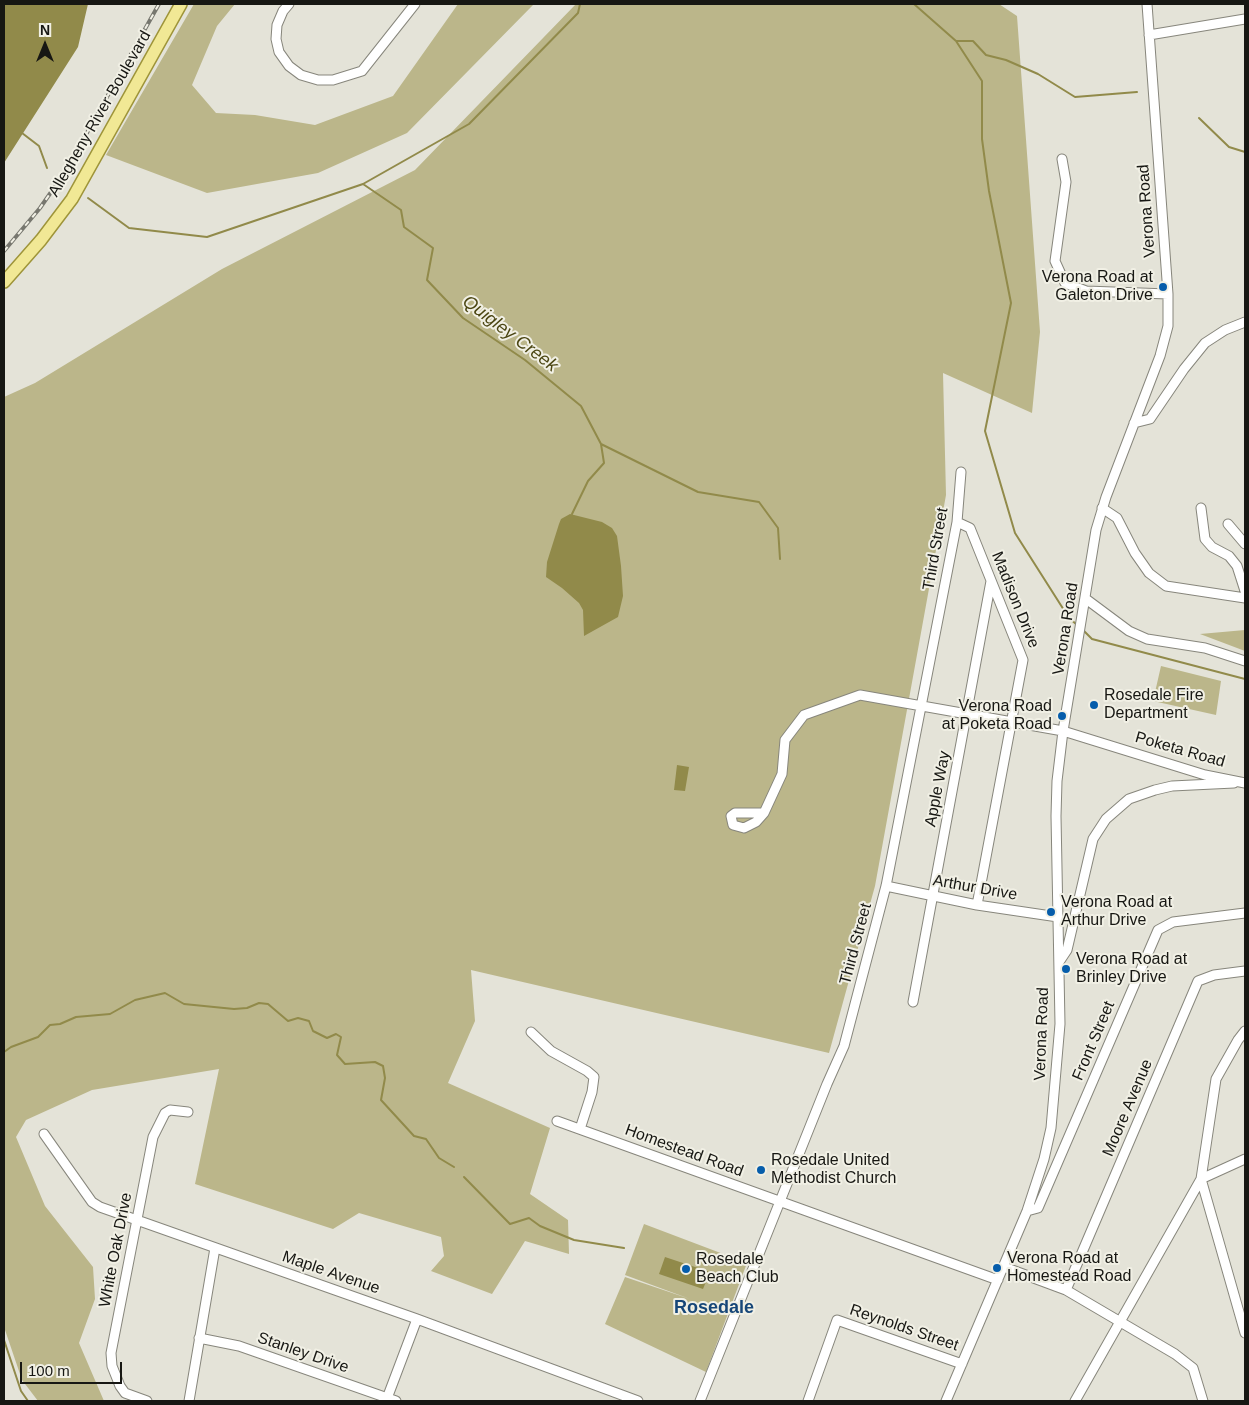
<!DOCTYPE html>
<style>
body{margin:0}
#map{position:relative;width:1249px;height:1405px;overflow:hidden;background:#e4e3d8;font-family:Arial,sans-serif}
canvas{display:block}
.frame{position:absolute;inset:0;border:5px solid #171713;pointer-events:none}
.north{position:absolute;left:20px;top:20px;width:50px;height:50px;-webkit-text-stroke:4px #f1f0e5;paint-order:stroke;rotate:0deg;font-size:14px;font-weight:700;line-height:20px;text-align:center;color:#171713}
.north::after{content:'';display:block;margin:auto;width:18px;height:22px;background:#171713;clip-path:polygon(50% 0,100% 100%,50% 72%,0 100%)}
.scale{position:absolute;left:20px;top:1362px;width:102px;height:22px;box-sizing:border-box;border:2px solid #171713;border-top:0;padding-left:6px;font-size:15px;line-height:18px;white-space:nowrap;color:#171713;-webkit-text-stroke:4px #f1f0e5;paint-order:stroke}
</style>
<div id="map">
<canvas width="1249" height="1405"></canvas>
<div class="frame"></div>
<div class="north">N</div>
<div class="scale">100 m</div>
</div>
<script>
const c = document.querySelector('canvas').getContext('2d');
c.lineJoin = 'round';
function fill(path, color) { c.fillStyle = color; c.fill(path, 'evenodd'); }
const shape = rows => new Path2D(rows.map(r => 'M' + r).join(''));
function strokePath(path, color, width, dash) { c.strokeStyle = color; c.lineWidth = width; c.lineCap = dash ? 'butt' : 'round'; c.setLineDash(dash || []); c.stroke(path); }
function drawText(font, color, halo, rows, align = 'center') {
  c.font = font + ' Arial,sans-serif'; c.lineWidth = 4; c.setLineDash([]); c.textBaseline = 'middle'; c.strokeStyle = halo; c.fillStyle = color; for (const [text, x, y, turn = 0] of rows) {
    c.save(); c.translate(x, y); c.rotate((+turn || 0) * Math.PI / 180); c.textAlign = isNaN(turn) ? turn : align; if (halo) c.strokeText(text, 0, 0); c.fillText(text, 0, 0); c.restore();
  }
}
fill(shape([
 [194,4,235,4,217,26,192,85,216,113,255,115,315,125,393,96,458,4,534,4,407,133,318,173,207,193,106,155],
 [576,4,999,4,1017,16,1040,332,1032,413,943,373,946,495,875,886,829,1053,471,970,475,1021,448,1083,550,1128,530,1194,568,1220,569,1254,525,1241,492,1294,431,1271,444,1256,441,1237,359,1213,333,1229,195,1184,219,1069,92,1090,26,1120,16,1137,45,1206,93,1267,95,1299,79,1343,104,1401,38,1401,22,1380,4,1327,4,397,35,383,222,269,415,170],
 [1245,630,1245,651,1200,634],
 [1161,666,1221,681,1216,715,1153,701],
 [644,1224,747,1263,706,1372,605,1324,625,1277,690,1299,625,1275]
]), '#bbb68a');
fill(shape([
 [4,4,88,4,78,47,4,163],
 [570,514,602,522,612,528,617,536,621,566,623,596,618,617,584,636,583,610,579,603,562,588,546,577,547,562,559,524,561,519],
 [677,765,689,767,685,791,674,790],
 [665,1257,710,1272,703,1289,659,1274]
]), '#918a4a');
strokePath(shape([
 [914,4,956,41,982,81,982,139,989,191,1011,303,985,431,1015,533,1069,618,1076,624],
 [956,41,973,41,986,55,1006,60,1038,74,1075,97,1137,92],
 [1199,118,1229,147,1245,152],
 [22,133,39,146,47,168],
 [363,184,469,124,578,13,580,4],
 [88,198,129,228,207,237,363,184,401,210,404,227,433,248,427,280,463,318,525,360,581,406,601,444,698,492,759,502,778,528,780,559],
 [572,514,588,481,604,463,601,444],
 [1084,631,1092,639,1245,679],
 [4,1052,11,1047,38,1037,50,1025,60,1024,76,1017,110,1014,135,1000,165,993,184,1004,234,1009,247,1008,259,1003,268,1004,288,1021,298,1018,309,1021,313,1031,327,1038,336,1034,341,1037,337,1055,345,1064,375,1062,383,1066,385,1078,381,1100,414,1136,426,1139,439,1158,454,1167],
 [464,1177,510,1224,529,1218,540,1226,574,1240,624,1248],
 [4,1340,21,1391,28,1401]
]), '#918a4a', 2);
const minor = shape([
 [289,4,283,11,277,25,276,39,279,52,289,66,301,75,318,80,333,80,362,71,415,4],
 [1149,35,1245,19],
 [1062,159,1066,182,1055,261,1065,283,1086,291,1168,294],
 [1134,423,1150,419,1184,369,1205,343,1225,330,1245,322],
 [1102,508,1117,518,1135,553,1149,573,1166,586,1245,598],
 [1201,508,1205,539,1212,547,1229,556,1237,566,1245,591],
 [957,522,970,528,1023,660,977,905],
 [1228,524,1245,544],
 [1086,599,1129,631,1147,639,1205,648,1245,661],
 [764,813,735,813,731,816,733,825,744,828,756,822,764,813,782,774,785,740,804,715,860,695,1063,731,1205,775,1245,783],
 [886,886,977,905,1058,917],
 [1059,962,1067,950,1093,839,1106,819,1129,799,1155,790,1172,786,1234,783],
 [913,1002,991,581],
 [1245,1031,1238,1040,1216,1079,1201,1179,1245,1333],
 [531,1032,551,1051,587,1071,594,1077,592,1092,580,1129],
 [557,1121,998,1280],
 [44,1134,92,1202,100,1207,417,1319,638,1401],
 [1027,1211,1038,1208,1158,930,1173,922,1245,913],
 [1004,1267,1066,1290,1175,1354,1193,1368,1203,1401],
 [1066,1290,1198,981,1214,975,1245,971],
 [199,1338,239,1346,396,1401],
 [147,1401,125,1393,120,1386,112,1366,111,1353,153,1137,165,1113,170,1110,188,1112],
 [189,1401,215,1248],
 [386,1401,417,1319],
 [700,1401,827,1084,844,1046,886,886,957,522,961,472],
 [808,1401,837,1320,962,1364],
 [946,1401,1027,1211,1044,1159,1051,1128,1060,1024,1056,816,1057,781,1063,731,1096,530,1106,497,1160,356,1168,326,1168,294,1147,4],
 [1075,1401,1201,1179,1245,1159]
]);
const major = shape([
 [4,282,41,240,72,199,181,4]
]);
strokePath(minor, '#87867c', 11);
strokePath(major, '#9e9439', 14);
strokePath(minor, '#fff', 9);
strokePath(major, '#f1e895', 11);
const rail = shape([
 [4,251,40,208,65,172,159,4]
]);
strokePath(rail, '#77776f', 4);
strokePath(rail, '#f1f0e5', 2, [5.5]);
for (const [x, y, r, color] of [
 [1163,287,5,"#065dab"],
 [1094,705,5,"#065dab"],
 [1062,716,5,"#065dab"],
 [1051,912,5,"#065dab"],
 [1066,969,5,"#065dab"],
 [761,1170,5,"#065dab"],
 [997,1268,5,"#065dab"],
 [686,1269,5,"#065dab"]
]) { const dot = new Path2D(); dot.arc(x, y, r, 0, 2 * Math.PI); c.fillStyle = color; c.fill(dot); strokePath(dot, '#f1f0e5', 2); }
drawText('16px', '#171713', '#f1f0e5', [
 ["Allegheny River Boulevard",100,114,-60],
 ["Verona Road",1147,211,-94],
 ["Third Street",936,549,-80],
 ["Madison Drive",1015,600,68],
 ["Verona Road",1066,629,-81],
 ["Poketa Road",1180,750,16],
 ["Apple Way",938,789,-79],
 ["Arthur Drive",975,888,10],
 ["Third Street",856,944,-75],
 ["Verona Road",1042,1034,-88],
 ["Front Street",1094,1041,-67],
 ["Moore Avenue",1128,1108,-67],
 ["Homestead Road",684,1151,20],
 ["White Oak Drive",116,1250,-79],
 ["Maple Avenue",331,1273,19],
 ["Reynolds Street",904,1328,19],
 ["Stanley Drive",303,1353,19]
]);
drawText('16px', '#171713', '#f1f0e5', [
 ["Verona Road at",1153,278,"right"],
 ["Galeton Drive",1153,296,"right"],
 ["Rosedale Fire",1104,696],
 ["Department",1104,714],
 ["Verona Road",1052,707,"right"],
 ["at Poketa Road",1052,725,"right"],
 ["Verona Road at",1061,903],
 ["Arthur Drive",1061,921],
 ["Verona Road at",1076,960],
 ["Brinley Drive",1076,978],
 ["Rosedale United",771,1161],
 ["Methodist Church",771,1179],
 ["Verona Road at",1007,1259],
 ["Homestead Road",1007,1277],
 ["Rosedale",696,1260],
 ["Beach Club",696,1278]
], 'left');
drawText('italic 18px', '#4c4714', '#f1f0e5', [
 ["Quigley Creek",510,334,37]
]);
drawText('bold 18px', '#164678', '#f1f0e5', [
 ["Rosedale",714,1308]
]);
</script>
